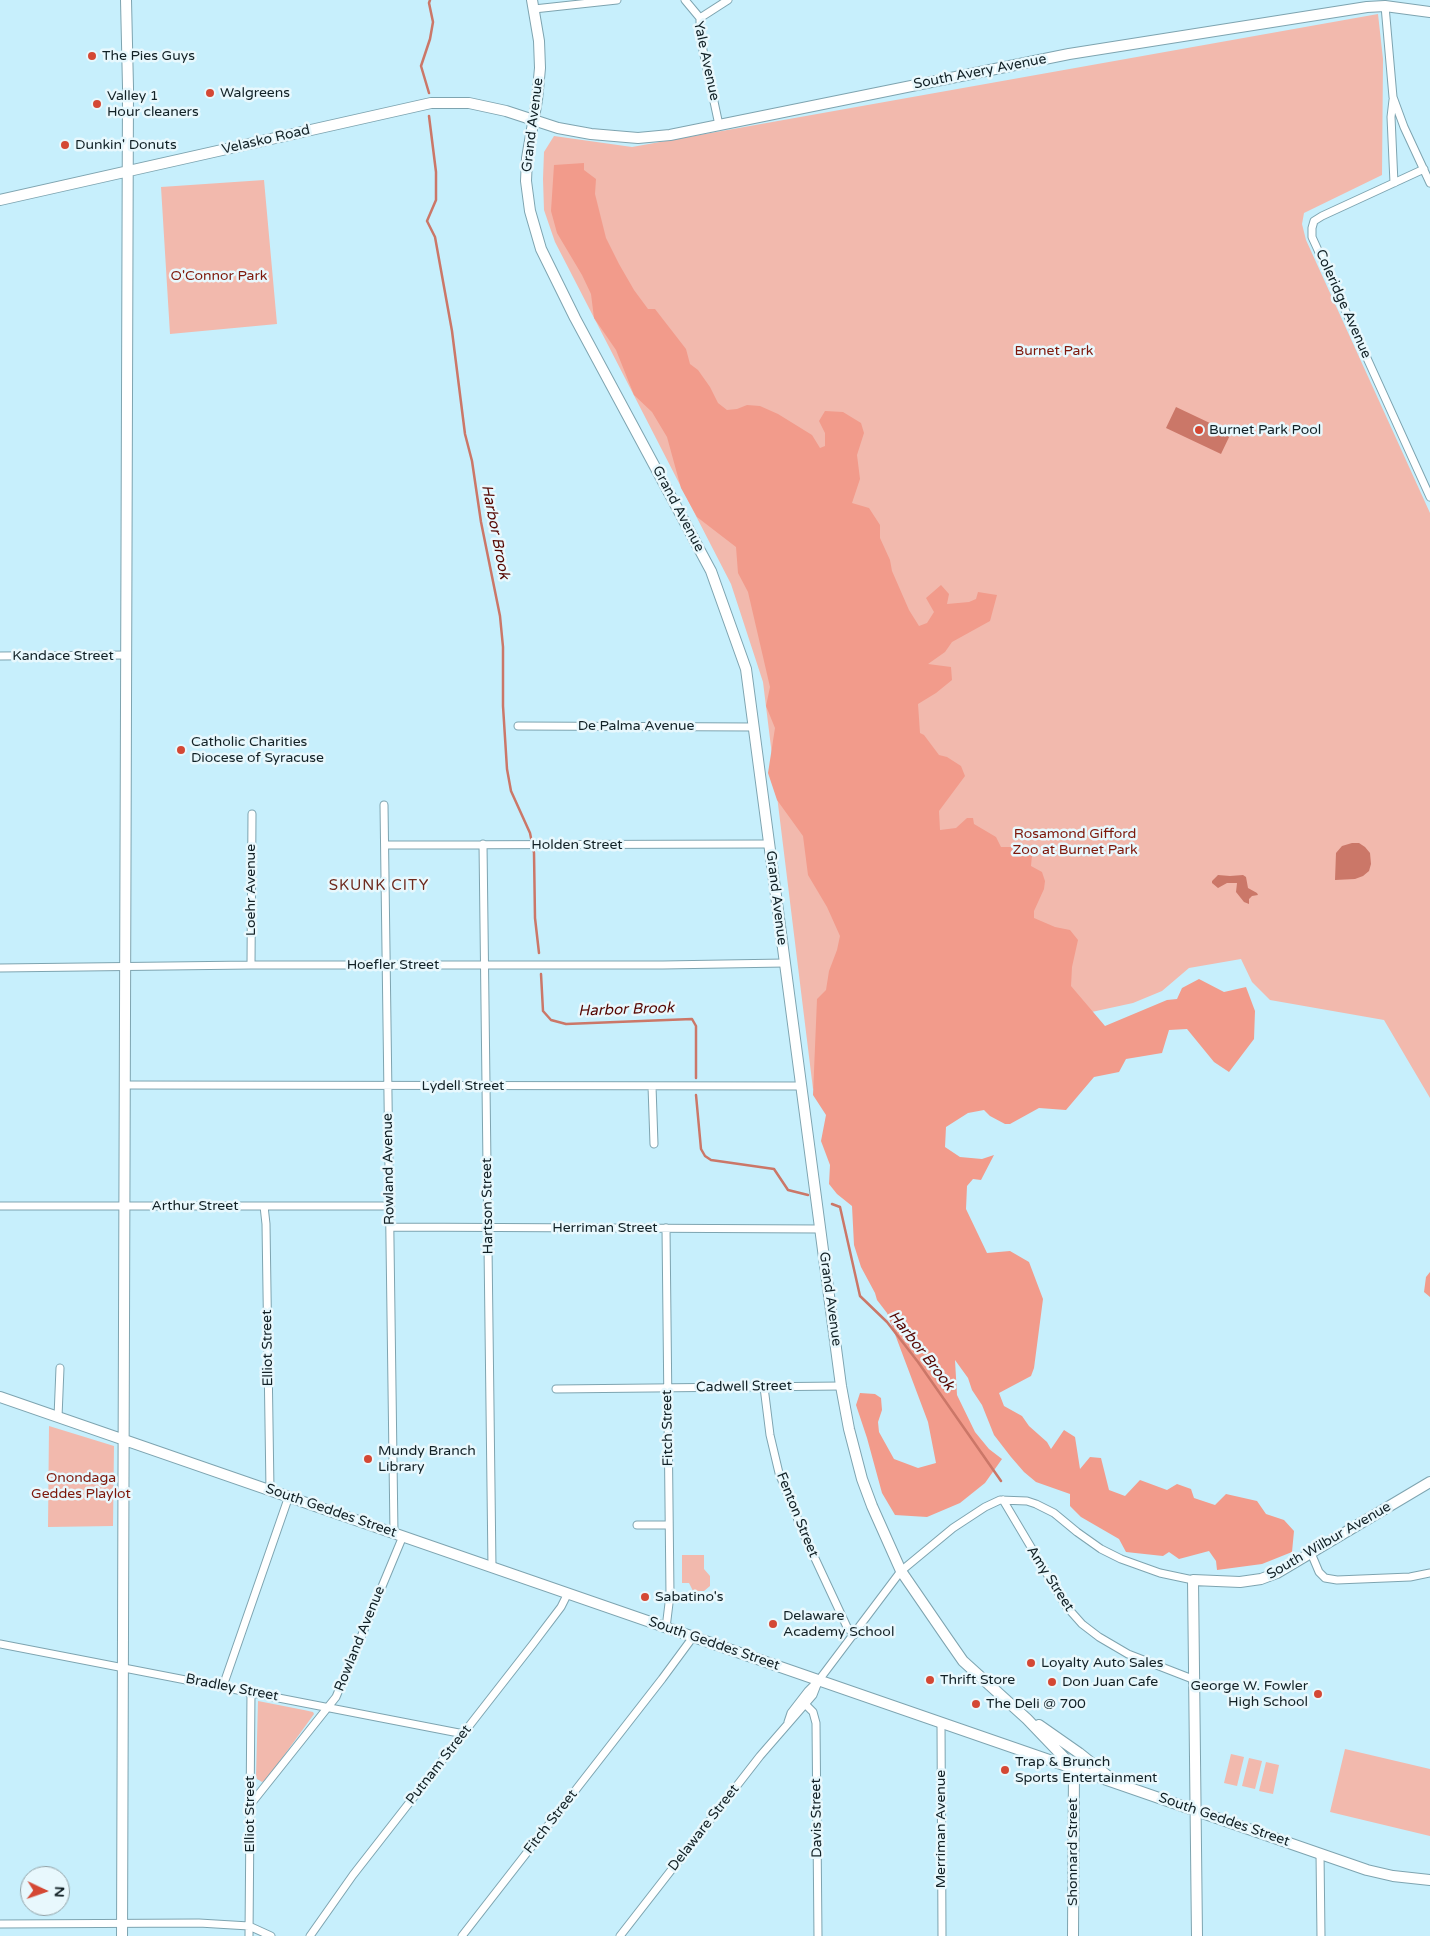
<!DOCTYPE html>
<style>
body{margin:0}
#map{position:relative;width:1430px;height:1936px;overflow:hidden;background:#c7effc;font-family:"Varela Round",sans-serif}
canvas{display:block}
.north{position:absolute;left:20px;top:1866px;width:50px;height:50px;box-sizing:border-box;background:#e8f8fd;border:1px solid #92a2a7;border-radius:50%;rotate:93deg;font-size:14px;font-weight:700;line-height:20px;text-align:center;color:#122126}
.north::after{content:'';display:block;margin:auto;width:18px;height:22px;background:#d44834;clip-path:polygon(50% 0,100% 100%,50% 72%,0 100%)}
</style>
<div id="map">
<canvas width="1430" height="1936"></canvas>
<div class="north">N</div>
</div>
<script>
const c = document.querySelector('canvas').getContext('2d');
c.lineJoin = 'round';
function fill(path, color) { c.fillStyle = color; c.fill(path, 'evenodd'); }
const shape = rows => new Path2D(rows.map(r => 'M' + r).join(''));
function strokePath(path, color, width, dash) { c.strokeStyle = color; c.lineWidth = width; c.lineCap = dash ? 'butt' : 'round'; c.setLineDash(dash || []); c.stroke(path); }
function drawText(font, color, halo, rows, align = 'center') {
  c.font = font + ' "Varela Round",sans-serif'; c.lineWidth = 5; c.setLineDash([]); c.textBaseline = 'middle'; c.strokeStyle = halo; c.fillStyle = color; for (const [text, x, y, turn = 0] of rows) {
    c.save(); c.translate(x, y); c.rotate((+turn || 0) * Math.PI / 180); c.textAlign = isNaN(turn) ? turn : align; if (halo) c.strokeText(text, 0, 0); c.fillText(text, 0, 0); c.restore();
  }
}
fill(shape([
 [1378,14,1383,59,1382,175,1304,213,1302,224,1306,240,1430,513,1430,1098,1384,1020,1270,1000,1252,982,1241,959,1189,968,1162,991,1133,1003,1087,1013,927,998,813,1089,763,682,731,584,555,242,544,210,543,179,544,152,554,136,632,147],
 [264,180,277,324,170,334,161,187],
 [49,1426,114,1446,113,1526,48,1527],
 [682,1555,704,1555,704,1569,710,1576,710,1586,704,1591,693,1591,689,1583,682,1583],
 [258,1701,304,1710,313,1712,314,1714,267,1779,262,1782,257,1779,256,1777],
 [1345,1749,1430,1769,1430,1836,1330,1812],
 [1231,1754,1244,1757,1237,1786,1224,1783],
 [1249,1758,1262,1761,1255,1789,1242,1786],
 [1266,1762,1279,1765,1273,1794,1259,1791]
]), '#f2b9ad');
fill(shape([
 [584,163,584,170,596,179,595,194,606,238,619,264,634,290,648,309,655,309,686,349,690,364,698,370,710,387,718,403,727,410,737,409,747,405,760,406,778,414,812,435,820,448,825,446,825,433,819,421,825,411,843,412,861,423,864,433,857,455,860,479,852,503,869,508,880,525,880,538,890,560,892,571,909,610,919,626,927,623,934,612,926,598,941,585,949,594,947,604,969,602,976,599,978,592,997,595,990,621,952,642,945,652,928,664,951,667,952,680,936,693,918,704,920,733,924,735,939,755,947,757,961,766,965,776,939,811,940,830,956,828,967,818,973,818,974,824,996,837,1001,847,1025,847,1032,855,1031,866,1042,872,1045,881,1044,889,1034,911,1034,918,1055,927,1070,930,1078,940,1072,967,1071,986,1105,1026,1167,1000,1177,999,1182,988,1199,979,1224,992,1246,987,1255,1011,1254,1039,1229,1072,1214,1062,1187,1029,1169,1030,1162,1053,1126,1059,1119,1072,1094,1077,1066,1110,1039,1108,1010,1124,1005,1124,990,1116,984,1110,968,1113,946,1127,945,1147,960,1157,982,1159,994,1155,981,1180,973,1179,967,1186,966,1209,987,1253,1010,1251,1029,1262,1043,1299,1034,1368,1031,1376,999,1393,1004,1406,1022,1416,1029,1426,1047,1442,1051,1449,1064,1430,1075,1437,1080,1469,1090,1457,1101,1458,1109,1490,1125,1496,1140,1480,1167,1490,1177,1484,1191,1489,1194,1498,1215,1505,1226,1494,1257,1501,1266,1514,1284,1520,1294,1531,1292,1552,1262,1564,1217,1570,1216,1561,1209,1551,1179,1559,1169,1552,1163,1556,1126,1552,1119,1539,1081,1517,1070,1506,1070,1494,1036,1482,1024,1472,1011,1457,994,1435,982,1405,972,1390,968,1378,955,1360,957,1395,975,1432,989,1449,1002,1459,985,1483,960,1503,927,1517,895,1515,882,1493,867,1438,856,1405,860,1393,875,1394,881,1398,882,1410,878,1422,879,1432,894,1459,918,1468,936,1463,928,1422,887,1313,877,1300,875,1293,861,1267,854,1245,852,1206,837,1194,829,1184,830,1165,821,1141,826,1115,813,1095,817,999,826,990,829,971,837,950,840,936,827,907,808,875,803,836,777,800,768,773,775,728,766,706,770,687,748,592,738,573,736,547,697,517,681,488,667,437,652,412,634,395,616,350,594,318,591,294,582,275,557,233,551,211,554,165],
 [1430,1272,1430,1297,1424,1292,1426,1277]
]), '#f29b8b');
fill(shape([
 [1176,407,1231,433,1221,454,1166,428],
 [1352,843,1359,843,1365,847,1370,853,1371,864,1369,871,1363,876,1355,879,1335,880,1336,853,1342,846],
 [1218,875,1230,876,1243,875,1246,877,1248,888,1257,893,1258,895,1252,896,1249,899,1249,904,1244,902,1236,892,1237,883,1227,883,1218,888,1212,883,1212,881]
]), '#cb7768');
strokePath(shape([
 [429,93,421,66,430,39,433,22,429,3,430,0],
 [429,116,436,172,436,200,427,221,435,237,452,331,465,434,472,461,481,522,500,616,503,647,503,706,507,769,511,791,530,833,534,853,535,918,539,953],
 [541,974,543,1011,551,1020,566,1024,692,1019,696,1026,696,1078],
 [696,1095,701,1149,705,1156,711,1160,774,1169,788,1190,808,1195],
 [832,1204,840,1207,860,1296,887,1322,918,1362,1001,1481]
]), '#cb7768', 2.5);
const street = shape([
 [685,0,700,18,700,36,719,125],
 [1385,6,1393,97,1404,127,1430,183],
 [534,9,617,0],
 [700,18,728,0],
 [1393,100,1391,117,1394,183],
 [1424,169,1322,216,1314,221,1312,228,1312,237,1430,497],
 [0,656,127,655],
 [518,726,754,727],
 [384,805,394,1533],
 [483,844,492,1567],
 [385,845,769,844],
 [251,965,252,814],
 [0,968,251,965,663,965,785,963],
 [125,1085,801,1086],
 [652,1086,654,1144],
 [0,1206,390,1206],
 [264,1206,266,1224,270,1490],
 [390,1227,820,1229],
 [666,1228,670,1595,666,1628],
 [764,1387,770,1435,779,1473,805,1537,847,1627,854,1635],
 [556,1389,841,1386],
 [58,1417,60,1368],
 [1003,1500,1066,1606,1082,1624,1099,1637,1128,1654,1195,1680],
 [637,1525,669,1525],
 [1311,1553,1319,1572,1325,1578,1337,1580,1410,1577,1430,1573],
 [0,1644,464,1734],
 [223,1686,289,1496],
 [805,1704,813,1712,816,1723,818,1936],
 [788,1722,791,1713,808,1691,819,1680,901,1571,953,1528,985,1507,1000,1500,1027,1501,1036,1504,1054,1513,1077,1532,1101,1549,1121,1559,1160,1573,1193,1580],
 [941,1722,942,1936],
 [250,1805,336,1697,403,1536],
 [1320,1853,1321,1936],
 [0,1924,199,1923,249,1926,271,1936],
 [249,1936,251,1692],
 [310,1936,353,1875,533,1644,561,1607,568,1593],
 [462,1936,662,1679,693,1637],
 [620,1936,760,1756,813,1695,818,1682]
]);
const secondary = shape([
 [532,0,539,41,540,68,537,100,527,158,526,181,530,211,541,249,575,318,711,571,746,669,841,1386,849,1429,862,1479,872,1506,901,1571,947,1638,963,1661,1027,1719,1074,1768],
 [0,200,431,103,469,103,506,111,558,128,591,134,638,138,670,135,1069,54,1367,7,1385,6,1430,12],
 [0,1397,1367,1870,1393,1876,1430,1880],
 [1039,1725,1079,1753,1109,1777],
 [122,1936,128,87,126,0],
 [1073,1936,1074,1768],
 [1197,1936,1193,1580,1240,1582,1261,1579,1277,1573,1430,1482]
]);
strokePath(street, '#7ea4b0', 9);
strokePath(secondary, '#7ea4b0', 12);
strokePath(street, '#fff', 7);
strokePath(secondary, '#fff', 10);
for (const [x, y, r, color] of [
 [92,56,5,"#d44834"],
 [210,93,5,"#d44834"],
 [97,104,5,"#d44834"],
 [65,145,5,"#d44834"],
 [1199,430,5,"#d44834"],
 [181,750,5,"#d44834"],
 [368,1459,5,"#d44834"],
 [645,1597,5,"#d44834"],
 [773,1624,5,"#d44834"],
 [1031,1663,5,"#d44834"],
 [930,1680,5,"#d44834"],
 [1052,1682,5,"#d44834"],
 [1318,1694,5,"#d44834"],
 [976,1704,5,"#d44834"],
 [1005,1770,5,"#d44834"]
]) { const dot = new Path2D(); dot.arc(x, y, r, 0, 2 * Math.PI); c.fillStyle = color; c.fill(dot); strokePath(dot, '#e8f8fd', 2); }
drawText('14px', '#122126', '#e8f8fd', [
 ["The Pies Guys",102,56],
 ["Walgreens",220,93],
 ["Valley 1",107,96],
 ["Hour cleaners",107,112],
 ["Dunkin' Donuts",75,145],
 ["Burnet Park Pool",1209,430],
 ["Catholic Charities",191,742],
 ["Diocese of Syracuse",191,758],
 ["Mundy Branch",378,1451],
 ["Library",378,1467],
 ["Sabatino's",655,1597],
 ["Delaware",783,1616],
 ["Academy School",783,1632],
 ["Loyalty Auto Sales",1041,1663],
 ["Thrift Store",940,1680],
 ["Don Juan Cafe",1062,1682],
 ["George W. Fowler",1308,1686,"right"],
 ["High School",1308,1702,"right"],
 ["The Deli @ 700",986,1704],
 ["Trap & Brunch",1015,1762],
 ["Sports Entertainment",1015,1778]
], 'left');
drawText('14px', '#122126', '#e8f8fd', [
 ["Yale Avenue",706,61,78],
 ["South Avery Avenue",980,72,-11],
 ["Grand Avenue",533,125,-83],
 ["Velasko Road",266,140,-13],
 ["Coleridge Avenue",1343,304,66],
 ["Grand Avenue",678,509,62],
 ["Kandace Street",63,656],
 ["De Palma Avenue",636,726],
 ["Holden Street",577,845],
 ["Loehr Avenue",251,890,-90],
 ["Grand Avenue",776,898,83],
 ["Hoefler Street",393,965],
 ["Lydell Street",463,1086],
 ["Rowland Avenue",389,1169,-91],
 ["Arthur Street",195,1206],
 ["Hartson Street",488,1206,-91],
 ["Herriman Street",605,1228],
 ["Grand Avenue",830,1299,82],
 ["Elliot Street",268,1348,-91],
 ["Cadwell Street",744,1387,-1],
 ["Fitch Street",668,1428,-91],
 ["South Geddes Street",331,1511,19],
 ["Fenton Street",797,1515,68],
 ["South Wilbur Avenue",1329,1541,-30],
 ["Amy Street",1050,1579,57],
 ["Rowland Avenue",360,1639,-68],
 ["South Geddes Street",714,1644,19],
 ["Bradley Street",232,1688,11],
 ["Putnam Street",439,1765,-52],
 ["Elliot Street",250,1814,-90],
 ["Davis Street",817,1818,-91],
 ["South Geddes Street",1224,1820,19],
 ["Fitch Street",551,1822,-52],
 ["Delaware Street",704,1828,-52],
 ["Merriman Avenue",941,1829,-90],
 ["Shonnard Street",1073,1852,-90]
]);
drawText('14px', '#7d170a', '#e8f8fd', [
 ["O'Connor Park",219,276],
 ["Burnet Park",1054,351],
 ["Rosamond Gifford",1075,834],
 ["Zoo at Burnet Park",1075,850],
 ["Onondaga",81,1478],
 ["Geddes Playlot",81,1494]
]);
drawText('italic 15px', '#550601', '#e8f8fd', [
 ["Harbor Brook",495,532,79],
 ["Harbor Brook",626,1010,-2],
 ["Harbor Brook",921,1351,52]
]);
c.letterSpacing = '1px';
drawText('15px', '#6e2a1f', '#e8f8fd', [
 ["SKUNK CITY",379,886]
]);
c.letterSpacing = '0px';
</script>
